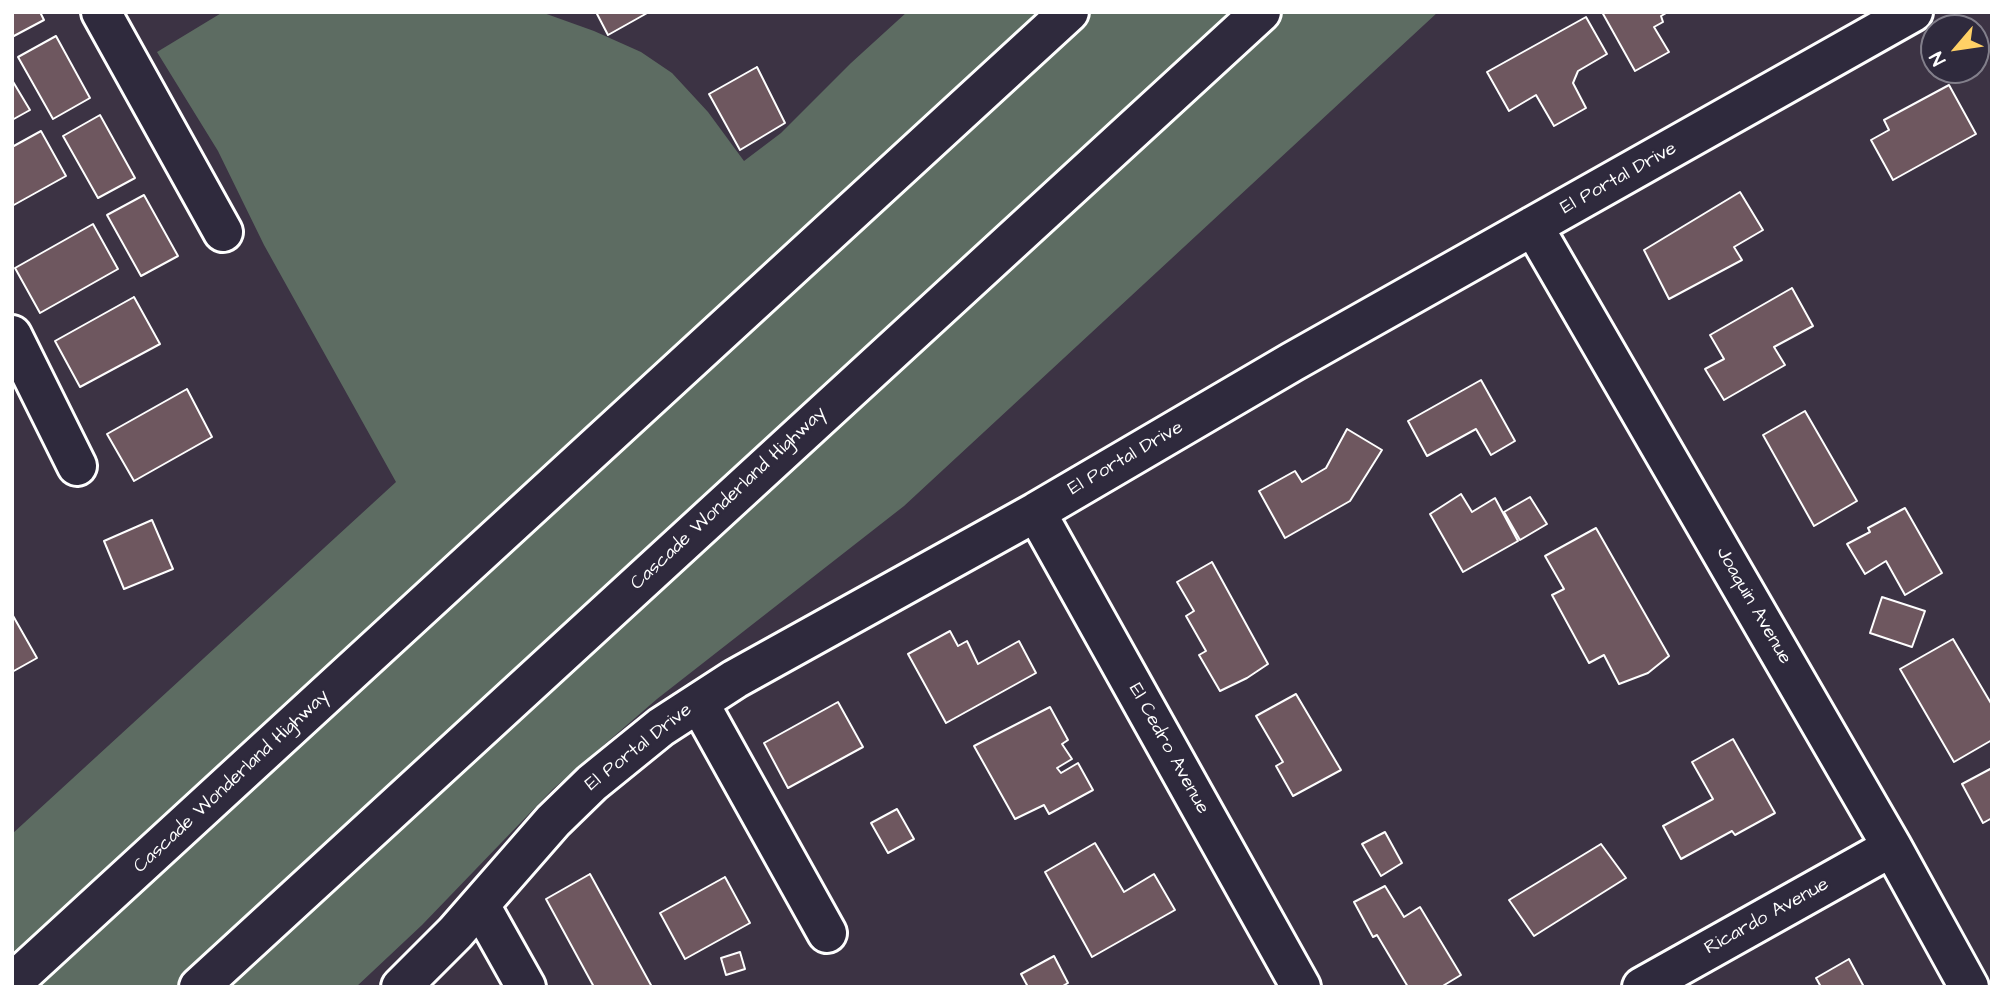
<!DOCTYPE html>
<style>
body{margin:0}
#map{position:relative;width:2004px;height:999px;overflow:hidden;background:#3c3344;font-family:"Architects Daughter",sans-serif}
canvas{display:block}
.frame{position:absolute;inset:0;border:14px solid #fff;pointer-events:none}
.north{position:absolute;left:1920px;top:14px;width:70px;height:70px;box-sizing:border-box;background:#2f2a3d;border:2px solid #827f8b;border-radius:50%;rotate:241deg;font-size:19px;font-weight:700;line-height:28px;text-align:center;color:#fff}
.north::after{content:'';display:block;margin:auto;width:24px;height:32px;background:#ffd166;clip-path:polygon(50% 0,100% 100%,50% 72%,0 100%)}
</style>
<div id="map">
<canvas width="2004" height="999"></canvas>
<div class="frame"></div>
<div class="north">N</div>
</div>
<script>
const c = document.querySelector('canvas').getContext('2d');
c.lineJoin = 'round';
function fill(path, color) { c.fillStyle = color; c.fill(path, 'evenodd'); }
const shape = rows => new Path2D(rows.map(r => 'M' + r).join(''));
function strokePath(path, color, width, dash) { c.strokeStyle = color; c.lineWidth = width; c.lineCap = dash ? 'butt' : 'round'; c.setLineDash(dash || []); c.stroke(path); }
function drawText(font, color, halo, rows, align = 'center') {
  c.font = font + ' "Architects Daughter",sans-serif'; c.lineWidth = 5; c.setLineDash([]); c.textBaseline = 'middle'; c.strokeStyle = halo; c.fillStyle = color; for (const [text, x, y, turn = 0] of rows) {
    c.save(); c.translate(x, y); c.rotate((+turn || 0) * Math.PI / 180); c.textAlign = isNaN(turn) ? turn : align; if (halo) c.strokeText(text, 0, 0); c.fillText(text, 0, 0); c.restore();
  }
}
fill(shape([
 [223,12,541,12,594,31,641,52,672,73,708,112,744,161,781,133,851,63,907,12,1438,12,904,506,657,699,553,789,422,925,356,987,12,987,12,834,396,482,264,245,218,151,157,52]
]), '#5d6c62');
const building = shape([
 [12,12,40,12,44,20,12,37,12,12],
 [596,12,649,12,608,35,596,12],
 [1602,12,1668,12,1661,16,1663,22,1654,27,1669,52,1635,71,1602,12],
 [1586,17,1607,54,1578,71,1573,83,1586,108,1554,126,1536,95,1509,111,1487,72,1586,17],
 [56,36,90,98,53,119,18,57,56,36],
 [757,67,785,123,740,150,709,94,757,67],
 [12,80,30,110,12,120,12,80],
 [1949,85,1976,134,1893,180,1871,140,1889,130,1884,120,1949,85],
 [100,115,135,178,98,198,63,136,100,115],
 [41,131,66,176,12,206,12,147,41,131],
 [1740,192,1763,230,1734,247,1742,260,1669,299,1644,250,1740,192],
 [144,195,178,256,141,276,107,215,144,195],
 [93,224,118,269,40,313,15,268,93,224],
 [1792,288,1813,326,1774,347,1785,365,1724,400,1705,369,1724,359,1710,335,1792,288],
 [134,297,160,344,80,387,55,341,134,297],
 [1481,380,1515,441,1491,455,1476,429,1427,456,1408,421,1481,380],
 [187,389,212,437,134,481,107,434,187,389],
 [1805,411,1857,501,1814,526,1763,435,1805,411],
 [1347,429,1382,450,1350,501,1285,538,1259,491,1295,471,1302,482,1326,468,1347,429],
 [1461,494,1472,512,1495,498,1518,541,1463,572,1430,514,1461,494],
 [1530,497,1547,524,1520,540,1504,512,1530,497],
 [1905,508,1942,573,1905,595,1886,561,1865,574,1847,544,1870,532,1868,528,1905,508],
 [152,520,173,569,124,589,104,541,152,520],
 [1596,528,1669,656,1648,673,1619,684,1604,655,1589,663,1552,595,1564,589,1545,556,1596,528],
 [1212,562,1268,664,1247,678,1220,691,1199,655,1206,651,1186,616,1194,611,1177,582,1212,562],
 [1882,597,1925,611,1912,647,1870,633,1882,597],
 [12,614,37,658,12,672,12,614],
 [950,631,958,646,967,641,978,664,1019,641,1036,673,946,723,908,654,950,631],
 [1953,639,1992,705,1992,740,1954,762,1900,669,1953,639],
 [1296,694,1341,770,1293,796,1276,766,1283,762,1256,716,1296,694],
 [838,702,863,747,788,788,764,743,838,702],
 [1050,707,1068,740,1062,744,1072,759,1057,768,1061,773,1078,763,1093,790,1049,814,1044,805,1015,819,974,746,1050,707],
 [1733,739,1775,813,1735,835,1732,831,1681,859,1663,826,1713,799,1692,762,1733,739],
 [1992,768,1992,818,1983,823,1962,784,1992,768],
 [897,809,914,839,888,853,871,823,897,809],
 [1385,832,1402,863,1381,876,1362,844,1385,832],
 [1095,843,1124,892,1154,874,1175,910,1092,957,1045,872,1095,843],
 [1601,844,1626,878,1534,936,1509,900,1601,844],
 [590,874,652,987,594,987,546,899,590,874],
 [725,877,750,923,685,959,660,913,725,877],
 [1385,886,1404,917,1420,907,1461,975,1441,987,1408,987,1377,935,1373,937,1354,902,1385,886],
 [740,952,745,969,726,975,721,958,740,952],
 [1054,956,1068,983,1061,987,1028,987,1021,974,1054,956],
 [1849,959,1864,987,1821,987,1816,978,1849,959]
]);
fill(building, '#6e575f');
strokePath(building, '#fff', 2);
const minor = shape([
 [101,12,223,232],
 [1533,226,1892,847,1969,987],
 [12,335,77,466],
 [1036,512,1301,987],
 [699,703,827,933],
 [480,905,526,987],
 [401,987,455,933,553,821,592,783,661,727,735,679,1036,512,1292,362,1913,12],
 [1642,987,1892,847]
]);
const highway = shape([
 [12,983,1069,12],
 [199,987,1261,12]
]);
strokePath(minor, '#fff', 44);
strokePath(highway, '#fff', 44);
strokePath(minor, '#2f2a3d', 38);
strokePath(highway, '#2f2a3d', 38);
drawText('19px', '#fff', '#2f2a3d', [
 ["El Portal Drive",1619,179,-29],
 ["El Portal Drive",1126,459,-30],
 ["Cascade Wonderland Highway",729,499,-43],
 ["Joaquin Avenue",1753,606,60],
 ["El Portal Drive",639,748,-38],
 ["El Cedro Avenue",1168,749,61],
 ["Cascade Wonderland Highway",232,782,-43],
 ["Ricardo Avenue",1767,917,-29]
]);
</script>
